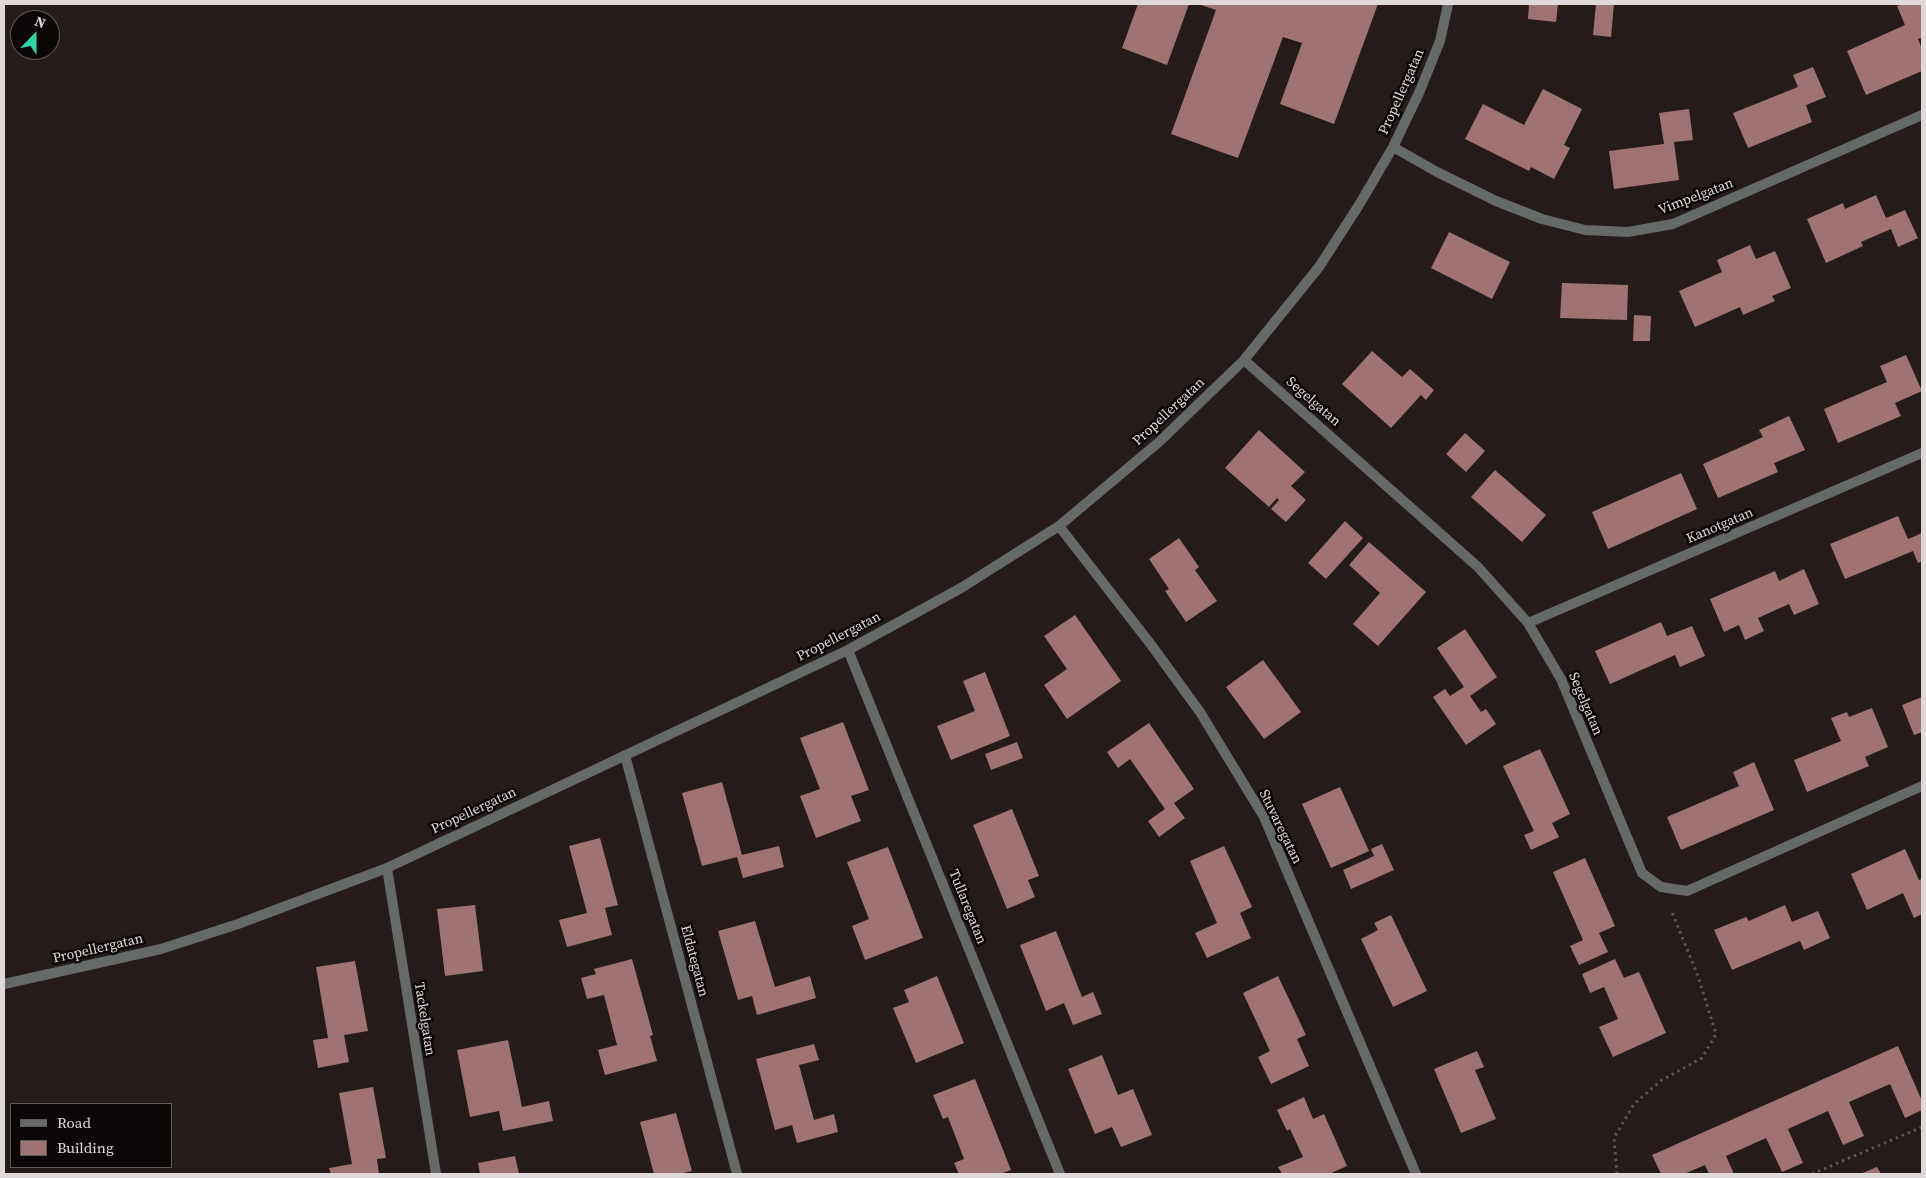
<!DOCTYPE html>
<style>
body{margin:0}
#map{position:relative;width:1926px;height:1178px;overflow:hidden;background:#251b1b;font-family:"Source Serif 4",serif}
canvas{display:block}
.frame{position:absolute;inset:0;border:5px solid #e0d9d9;pointer-events:none}
.legend{position:absolute;left:10px;top:1103px;width:162px;height:65px;box-sizing:border-box;background:#0b0707;border:1px solid #605b5b;margin:0;padding:6px 9px;list-style:none;font-size:15px;color:#e0d9d9}
.legend li{display:flex;align-items:center;gap:10px;height:25px}
.legend b{width:25px;border:1px solid #605b5b}
.north{position:absolute;left:10px;top:10px;width:50px;height:50px;box-sizing:border-box;background:#0b0707;border:1px solid #605b5b;border-radius:50%;rotate:22deg;font-size:14px;font-weight:700;line-height:20px;text-align:center;color:#e0d9d9}
.north::after{content:'';display:block;margin:auto;width:18px;height:22px;background:#30d4a9;clip-path:polygon(50% 0,100% 100%,50% 72%,0 100%)}
</style>
<div id="map">
<canvas width="1926" height="1178"></canvas>
<div class="frame"></div>
<ul class="legend">
<li><b style="height:6px;background:#656a68"></b>Road</li>
<li><b style="height:14px;background:#9f7373"></b>Building</li>
</ul>
<div class="north">N</div>
</div>
<script>
const c = document.querySelector('canvas').getContext('2d');
c.lineJoin = 'round';
function fill(path, color) { c.fillStyle = color; c.fill(path, 'evenodd'); }
const shape = rows => new Path2D(rows.map(r => 'M' + r).join(''));
function strokePath(path, color, width, dash) { c.strokeStyle = color; c.lineWidth = width; c.lineCap = dash ? 'butt' : 'round'; c.setLineDash(dash || []); c.stroke(path); }
function drawText(font, color, halo, rows, align = 'center') {
  c.font = font + ' "Source Serif 4",serif'; c.lineWidth = 5; c.setLineDash([]); c.textBaseline = 'middle'; c.strokeStyle = halo; c.fillStyle = color; for (const [text, x, y, turn = 0] of rows) {
    c.save(); c.translate(x, y); c.rotate((+turn || 0) * Math.PI / 180); c.textAlign = isNaN(turn) ? turn : align; if (halo) c.strokeText(text, 0, 0); c.fillText(text, 0, 0); c.restore();
  }
}
fill(shape([
 [1138,4,1189,4,1167,65,1122,48],
 [1198,4,1378,4,1334,124,1280,104,1302,43,1283,37,1238,158,1171,134,1216,10],
 [1529,4,1558,4,1556,22,1528,19],
 [1596,4,1614,4,1611,37,1593,35],
 [1904,4,1921,4,1922,7,1922,38,1918,39,1922,49,1922,71,1866,95,1847,51,1905,25,1897,6],
 [1813,67,1826,97,1806,105,1812,122,1748,148,1733,113,1798,87,1793,75],
 [1543,89,1582,109,1564,145,1570,148,1554,179,1531,167,1529,171,1465,139,1483,104,1524,125],
 [1689,109,1693,140,1674,142,1679,180,1614,189,1609,151,1664,144,1659,113],
 [1876,195,1886,218,1905,210,1918,238,1898,247,1891,229,1861,242,1863,246,1826,263,1807,219,1843,203,1845,209],
 [1449,232,1510,262,1492,299,1431,268],
 [1750,245,1756,259,1775,251,1791,288,1772,296,1775,301,1743,315,1740,307,1695,327,1679,291,1722,272,1717,260],
 [1562,283,1628,285,1627,320,1560,318],
 [1634,315,1651,316,1650,341,1633,341],
 [1372,351,1402,377,1410,369,1434,390,1426,400,1421,395,1391,428,1342,384],
 [1906,355,1922,391,1895,403,1901,416,1838,443,1824,409,1887,382,1880,366],
 [1789,416,1805,450,1774,463,1778,472,1718,498,1703,464,1763,437,1759,430],
 [1259,430,1305,472,1291,486,1306,500,1286,522,1271,509,1279,500,1277,498,1269,507,1225,468],
 [1465,433,1485,451,1466,472,1446,454],
 [1495,470,1546,515,1522,542,1471,497],
 [1681,473,1697,509,1608,549,1592,512],
 [1898,516,1908,539,1922,533,1922,561,1918,563,1913,551,1845,579,1830,544],
 [1345,521,1363,538,1326,579,1308,563],
 [1179,538,1199,567,1195,570,1217,601,1186,622,1165,591,1169,589,1149,559],
 [1369,542,1426,592,1378,646,1353,624,1380,593,1349,565],
 [1804,569,1819,604,1794,615,1789,604,1758,618,1764,631,1745,640,1739,625,1724,632,1710,599,1775,571,1779,581],
 [1075,615,1121,681,1067,719,1044,685,1067,669,1044,636],
 [1661,622,1667,636,1692,626,1705,656,1680,667,1675,655,1610,684,1595,651],
 [1465,629,1497,677,1470,696,1481,712,1486,709,1496,724,1466,745,1433,697,1445,689,1450,696,1464,687,1437,648],
 [1263,660,1301,712,1264,739,1226,687],
 [985,672,1010,736,951,760,937,726,975,711,963,681],
 [1922,697,1922,732,1914,735,1902,705],
 [1872,708,1888,747,1865,757,1869,766,1807,792,1794,760,1841,741,1831,718,1847,712,1849,717],
 [843,722,869,790,851,796,861,821,816,838,800,796,820,789,800,738],
 [1149,723,1194,789,1174,803,1185,818,1159,837,1148,821,1165,809,1130,759,1118,768,1107,752],
 [1017,742,1023,758,991,770,985,754],
 [1540,749,1570,814,1552,823,1559,837,1531,850,1524,835,1534,831,1503,766],
 [1754,762,1774,810,1681,850,1667,817,1739,786,1733,772],
 [722,782,742,855,779,846,784,867,743,878,737,857,702,866,682,793],
 [1340,787,1369,851,1331,868,1302,804],
 [1012,809,1039,876,1028,880,1035,897,1007,909,973,825],
 [600,838,618,905,605,908,612,935,567,947,559,920,587,913,569,846],
 [1382,844,1394,870,1351,889,1343,870,1374,856,1371,849],
 [1224,846,1252,907,1240,913,1251,938,1207,958,1195,933,1217,923,1190,861],
 [888,847,923,938,865,960,852,926,869,919,847,862],
 [1905,849,1919,880,1922,879,1922,914,1914,918,1903,893,1867,910,1851,874],
 [1585,858,1615,926,1599,933,1608,952,1579,965,1570,946,1583,940,1553,872],
 [475,905,483,971,445,976,437,909],
 [1785,905,1792,922,1818,911,1830,938,1804,950,1800,941,1732,970,1714,930,1746,917,1749,921],
 [1391,915,1427,991,1393,1007,1361,939,1378,930,1374,923],
 [755,921,775,987,810,976,816,998,757,1015,752,996,738,1000,718,931],
 [1056,931,1082,997,1093,992,1102,1014,1073,1025,1064,1003,1046,1011,1020,945],
 [632,959,653,1035,650,1036,657,1061,605,1075,598,1050,617,1045,604,995,587,999,581,978,596,974,594,969],
 [1615,959,1624,978,1639,972,1666,1033,1613,1057,1599,1027,1618,1019,1604,987,1590,993,1582,974],
 [355,961,368,1031,344,1035,349,1062,318,1068,313,1040,328,1038,316,967],
 [937,976,964,1043,916,1063,893,1008,909,1002,904,990],
 [1278,976,1306,1035,1297,1039,1309,1066,1271,1084,1258,1057,1270,1051,1243,993],
 [508,1040,522,1107,549,1101,553,1121,503,1131,499,1111,470,1117,457,1050],
 [814,1044,819,1060,799,1065,814,1120,834,1114,838,1132,797,1143,792,1125,775,1130,756,1059],
 [1898,1046,1922,1101,1922,1110,1905,1118,1890,1084,1849,1102,1864,1136,1843,1145,1828,1111,1788,1129,1803,1163,1782,1172,1766,1138,1726,1156,1734,1174,1709,1174,1705,1165,1684,1174,1661,1174,1652,1155],
 [1477,1051,1484,1067,1475,1070,1496,1119,1461,1133,1434,1069],
 [1102,1055,1118,1095,1133,1089,1152,1135,1121,1147,1112,1127,1095,1134,1068,1069],
 [975,1079,1011,1170,1000,1174,959,1174,954,1163,964,1159,948,1117,943,1119,933,1095],
 [373,1087,386,1158,377,1159,379,1174,331,1174,329,1168,352,1164,339,1093],
 [1304,1097,1313,1119,1324,1114,1347,1166,1329,1174,1282,1174,1278,1167,1303,1157,1290,1129,1287,1131,1277,1110],
 [676,1113,692,1171,679,1174,654,1174,640,1122],
 [515,1156,519,1174,480,1174,478,1163],
 [1877,1167,1881,1174,1860,1174]
]), '#9f7373');
strokePath(shape([
 [1617,1174,1614,1138,1634,1104,1662,1080,1702,1058,1716,1034,1698,976,1671,910],
 [1812,1174,1922,1127]
]), '#5e5555', 3, [2.5, 4]);
strokePath(shape([
 [1393,147,1437,172,1496,201,1542,219,1585,230,1628,232,1673,224,1922,115],
 [1244,360,1478,567,1528,623,1561,679,1642,873,1661,887,1687,891,1922,786],
 [1059,526,1152,646,1200,712,1264,817,1416,1174],
 [1528,623,1922,453],
 [848,650,1060,1174],
 [625,755,737,1174],
 [387,868,436,1174],
 [4,984,161,949,238,924,387,868,848,650,961,588,1059,526,1159,442,1244,360,1319,267,1359,205,1393,147,1419,93,1440,41,1448,4]
]), '#656a68', 10);
drawText('14px', '#e0d9d9', '#0b0707', [
 ["Propellergatan",1402,92,-66],
 ["Vimpelgatan",1696,197,-21],
 ["Segelgatan",1313,402,41],
 ["Propellergatan",1169,412,-43],
 ["Kanotgatan",1720,526,-23],
 ["Propellergatan",839,637,-27],
 ["Segelgatan",1585,704,67],
 ["Propellergatan",474,811,-25],
 ["Stuvaregatan",1280,827,64],
 ["Tullaregatan",967,907,68],
 ["Propellergatan",98,949,-13],
 ["Eldategatan",694,961,75],
 ["Tackelgatan",424,1019,81]
]);
</script>
